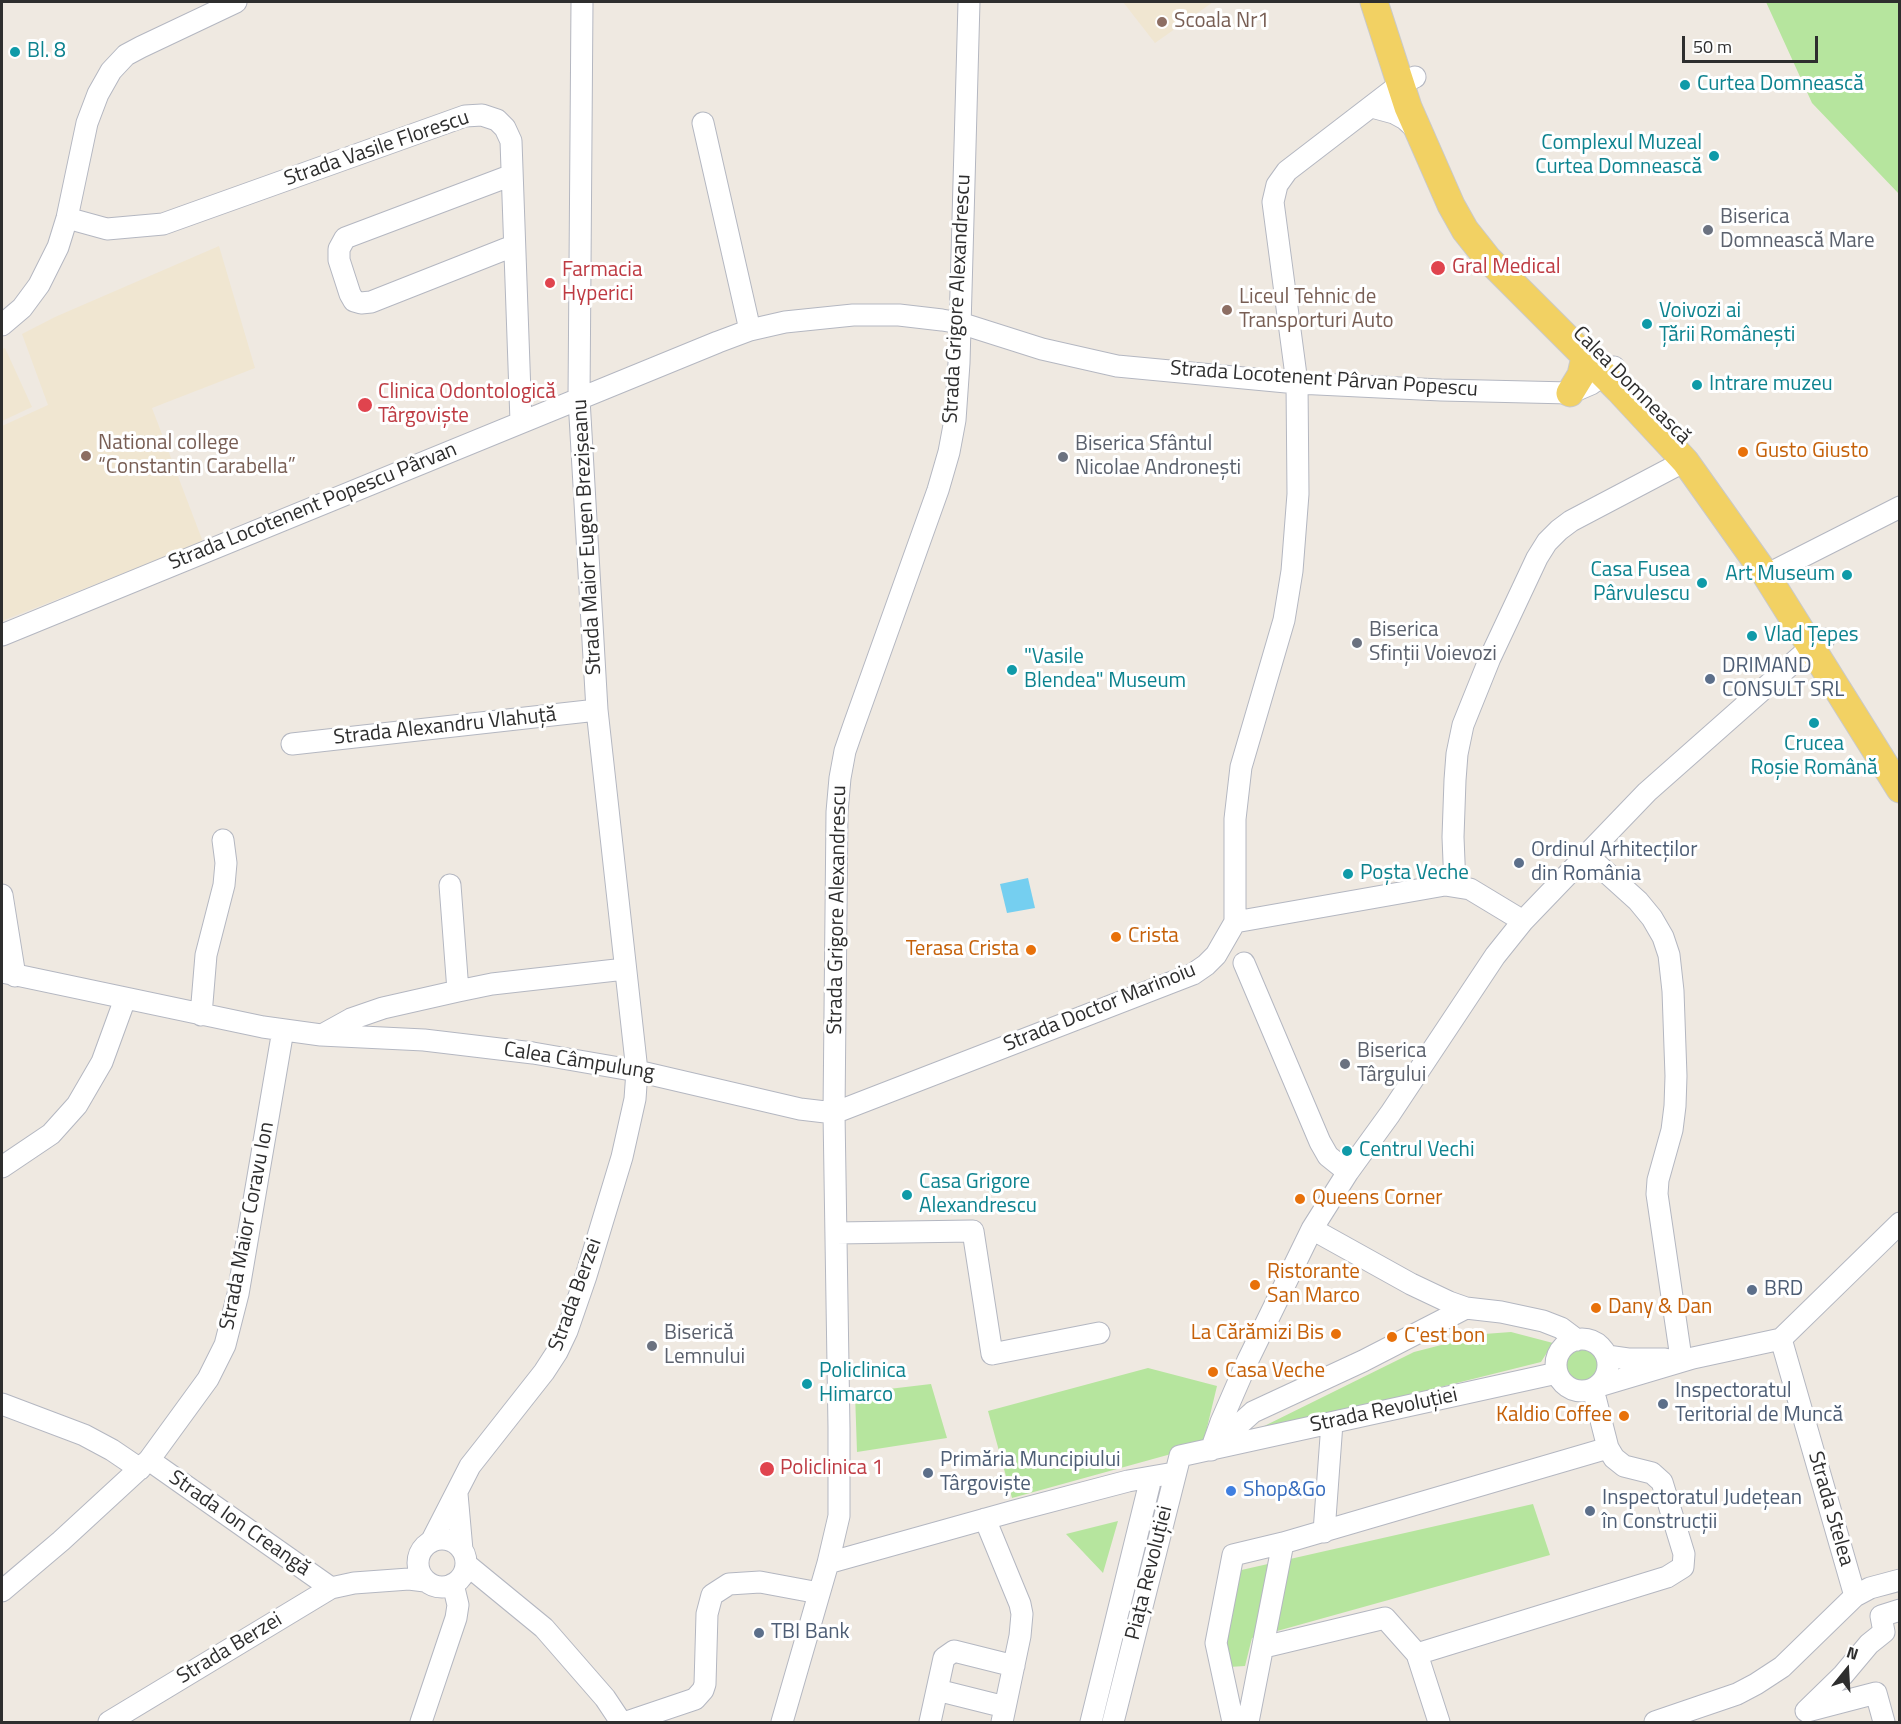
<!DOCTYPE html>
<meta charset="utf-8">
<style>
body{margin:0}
#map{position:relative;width:1901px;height:1724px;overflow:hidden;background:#efe9e1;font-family:"Titillium Web",sans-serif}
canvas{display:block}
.frame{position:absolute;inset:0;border:3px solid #2e2e2e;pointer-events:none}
.north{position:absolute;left:1817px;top:1640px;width:60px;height:60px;-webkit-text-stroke:4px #fff;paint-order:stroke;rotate:18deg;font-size:16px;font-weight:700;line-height:24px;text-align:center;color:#2e2e2e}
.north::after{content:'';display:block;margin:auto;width:21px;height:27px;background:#2e2e2e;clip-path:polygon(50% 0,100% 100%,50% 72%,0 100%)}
.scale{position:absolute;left:1682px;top:36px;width:136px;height:27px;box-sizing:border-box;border:3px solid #2e2e2e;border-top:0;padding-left:8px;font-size:18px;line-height:21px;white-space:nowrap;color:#2e2e2e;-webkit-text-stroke:4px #fff;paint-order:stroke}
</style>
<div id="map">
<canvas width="1901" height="1724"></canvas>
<div class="frame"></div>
<div class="north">N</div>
<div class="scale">50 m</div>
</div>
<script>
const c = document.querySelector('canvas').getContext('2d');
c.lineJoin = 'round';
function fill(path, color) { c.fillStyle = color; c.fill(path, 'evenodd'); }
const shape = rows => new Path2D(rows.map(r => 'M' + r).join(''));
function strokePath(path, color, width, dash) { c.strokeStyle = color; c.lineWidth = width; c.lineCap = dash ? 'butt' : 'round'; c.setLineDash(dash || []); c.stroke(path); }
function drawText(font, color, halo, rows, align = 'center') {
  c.font = font + ' "Titillium Web",sans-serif'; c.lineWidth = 6; c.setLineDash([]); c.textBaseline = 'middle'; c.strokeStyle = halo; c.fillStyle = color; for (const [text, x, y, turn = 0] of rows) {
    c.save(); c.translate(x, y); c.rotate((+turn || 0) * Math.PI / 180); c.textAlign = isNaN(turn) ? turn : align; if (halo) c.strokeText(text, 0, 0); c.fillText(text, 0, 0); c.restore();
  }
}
fill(shape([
 [1123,2,1213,2,1155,43],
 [219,246,255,368,152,408,203,542,2,621,2,426,48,405,22,334,55,317],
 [5,348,32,407,2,421,2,349]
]), '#f0e6d1');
fill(shape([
 [1766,2,1899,2,1899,194,1812,103],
 [1511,1332,1553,1343,1541,1362,1244,1436,1414,1352,1484,1334],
 '1564 1365a18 18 0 1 1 36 0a18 18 0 1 1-36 0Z',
 [1148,1368,1217,1386,1205,1436,1200,1446,1012,1498,988,1411],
 [931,1384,947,1438,857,1452,855,1393],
 [1533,1504,1550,1555,1252,1638,1245,1666,1229,1667,1224,1646,1237,1571],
 [1118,1521,1103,1573,1066,1534]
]), '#b6e59e');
fill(shape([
 [1028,878,1035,908,1007,913,1000,884]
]), '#75cff0');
const minor = shape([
 [1372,107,1394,113,1405,119,1417,130],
 [703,123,750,330],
 [512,175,345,238,339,249,339,260,350,294,354,301,361,303,371,302,513,246],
 [67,218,107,229,163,224,465,116,482,115,497,120,505,128,511,141,521,422],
 [2,325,22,308,39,285,58,247,67,218,87,123,98,94,111,71,126,55,141,47,236,2],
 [1766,575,1900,507],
 [2,635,718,342,750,330,785,322,853,315,899,315,942,320,960,323,1042,349,1117,366,1297,383,1441,390,1570,393,1591,384,1614,367],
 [292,744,597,710],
 [1587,855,1638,901,1652,918,1663,937,1669,955,1673,991,1676,1076,1675,1106,1672,1130,1658,1180,1657,1194,1681,1358],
 [450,885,458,991],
 [1455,886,1453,837,1455,780,1457,754,1463,725,1490,658,1537,558,1547,542,1559,530,1571,521,1685,461],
 [2,895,15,976],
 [1235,922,1445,885,1470,889,1523,921],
 [1244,963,1320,1142,1328,1156,1348,1172],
 [2,972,263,1027,321,1035,424,1040,533,1053,637,1071,800,1109,834,1113,1193,974,1206,965,1216,955,1235,922,1235,819,1241,767,1284,620,1292,571,1298,494,1297,383,1273,202,1277,185,1287,171,1399,85,1415,77],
 [201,1015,206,955,224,885,226,863,223,840],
 [322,1035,351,1019,383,1008,458,991,492,984,625,969],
 [2,1167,51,1134,77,1105,102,1062,125,999],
 [1312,1229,1411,1284,1449,1302,1466,1308,1501,1312,1543,1321,1561,1328,1577,1340],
 [836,1233,973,1231,992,1354,1099,1333],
 '1556 1365a26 26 0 1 1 52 0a26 26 0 1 1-52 0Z',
 [1781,1339,1855,1596],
 [1781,1339,1900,1223],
 [1607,1356,1628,1359,1665,1359],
 [1599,1386,1693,1358,1781,1339],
 [2,1404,84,1435,112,1450,140,1469],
 [1214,1447,1253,1412,1363,1361,1466,1308],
 [1211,1450,1221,1422,1248,1360,1312,1229,1348,1172,1390,1114,1495,956,1523,921,1647,792,1811,647,1824,639],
 [149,1460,331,1588],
 [457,1494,462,1550],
 [985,1519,1020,1604,1022,1614,1020,1636,1002,1722],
 [1324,1532,1332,1423],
 '418 1563a24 24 0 1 1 48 0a24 24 0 1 1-48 0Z',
 [431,1542,470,1466,544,1372,557,1352,567,1331,586,1276,622,1157,635,1099,637,1071,597,710,579,399,582,2],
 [828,1563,1014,1511,1128,1481,1174,1473],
 [466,1564,544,1628,605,1698,621,1722],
 [2,1591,61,1541,149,1460,208,1379,225,1345,238,1294,283,1030],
 [1264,1647,1385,1618,1417,1654,1667,1577,1683,1567,1684,1554,1662,1482,1652,1473,1624,1466,1614,1458,1608,1448,1593,1389],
 [1417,1654,1439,1722],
 [937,1690,1005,1707],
 [1806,1711,1843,1675,1869,1644,1884,1632,1881,1616,1900,1610],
 [1807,1711,1876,1693,1884,1722],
 [109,1722,331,1588,354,1583,409,1579,425,1581],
 [421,1722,456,1618,458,1605,453,1584],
 [627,1722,695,1699,703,1690,705,1684,707,1614,712,1595,729,1584,760,1582,819,1593],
 [782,1722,828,1563,839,1516,839,1428,834,1113,837,812,840,778,845,751,854,725,938,490,949,452,955,420,959,363,969,2],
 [930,1722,944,1658,954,1651,1014,1666],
 [1091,1722,1151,1478],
 [1113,1722,1180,1456,1557,1373],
 [1233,1722,1216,1643,1233,1555,1283,1543],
 [1248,1722,1283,1543,1608,1448],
 [1655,1722,1737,1694,1756,1684,1782,1667,1855,1596,1870,1588,1900,1580]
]);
const major = shape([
 [1374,2,1408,107,1451,205,1465,230,1488,259,1619,390,1685,461,1766,575,1900,789],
 [1570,393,1581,375,1585,357]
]);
strokePath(minor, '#b4b7c1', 23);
strokePath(major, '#c9c9c9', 29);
strokePath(minor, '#fff', 21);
strokePath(major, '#f2d163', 27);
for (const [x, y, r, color] of [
 [1162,22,6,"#8d6e63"],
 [15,52,6,"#0f9aa8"],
 [1685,85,6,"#0f9aa8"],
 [1714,156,6,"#0f9aa8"],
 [1708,230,6,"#6b7280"],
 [1438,268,8,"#e0444e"],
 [550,283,6,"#e0444e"],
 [1227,310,6,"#8d6e63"],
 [1647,324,6,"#0f9aa8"],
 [1697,385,6,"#0f9aa8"],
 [365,405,8,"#e0444e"],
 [1743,452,6,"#e8710a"],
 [86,456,6,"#8d6e63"],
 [1063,457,6,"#6b7280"],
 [1847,575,6,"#0f9aa8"],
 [1702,583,6,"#0f9aa8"],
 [1752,636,6,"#0f9aa8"],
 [1357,643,6,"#6b7280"],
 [1012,670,6,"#0f9aa8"],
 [1710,679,6,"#5c6f8a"],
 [1814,723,6,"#0f9aa8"],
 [1519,863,6,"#5c6f8a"],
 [1348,874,6,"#0f9aa8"],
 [1116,937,6,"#e8710a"],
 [1031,950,6,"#e8710a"],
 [1345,1064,6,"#6b7280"],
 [1347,1151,6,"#0f9aa8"],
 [907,1195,6,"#0f9aa8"],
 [1300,1199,6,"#e8710a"],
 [1255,1285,6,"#e8710a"],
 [1752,1290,6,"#5c6f8a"],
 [1596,1308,6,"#e8710a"],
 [1336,1334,6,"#e8710a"],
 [1392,1337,6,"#e8710a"],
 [652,1346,6,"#6b7280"],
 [1213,1372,6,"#e8710a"],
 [807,1384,6,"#0f9aa8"],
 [1663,1404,6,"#5c6f8a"],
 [1624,1416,6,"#e8710a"],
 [767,1469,8,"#e0444e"],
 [928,1473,6,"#5c6f8a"],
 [1231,1491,6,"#3f7fe0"],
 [1590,1511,6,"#5c6f8a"],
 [759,1633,6,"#5c6f8a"]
]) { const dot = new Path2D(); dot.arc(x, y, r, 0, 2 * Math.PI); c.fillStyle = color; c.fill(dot); strokePath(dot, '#fff', 2); }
drawText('21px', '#785e54', '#fff', [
 ["Scoala Nr1",1174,22],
 ["Liceul Tehnic de",1239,298],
 ["Transporturi Auto",1239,322],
 ["National college",98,444],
 ["“Constantin Carabella”",98,468]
], 'left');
drawText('21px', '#0d838f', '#fff', [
 ["Bl. 8",27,52],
 ["Curtea Domnească",1697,85],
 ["Complexul Muzeal",1702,144,"right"],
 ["Curtea Domnească",1702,168,"right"],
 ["Voivozi ai",1659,312],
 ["Țării Românești",1659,336],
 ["Intrare muzeu",1709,385],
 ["Casa Fusea",1690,571,"right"],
 ["Pârvulescu",1690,595,"right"],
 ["Art Museum",1835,575,"right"],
 ["Vlad Țepes",1764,636],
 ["\"Vasile",1024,658],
 ["Blendea\" Museum",1024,682],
 ["Crucea",1814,745,"center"],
 ["Roșie Română",1814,769,"center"],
 ["Poșta Veche",1360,874],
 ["Centrul Vechi",1359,1151],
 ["Casa Grigore",919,1183],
 ["Alexandrescu",919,1207],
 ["Policlinica",819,1372],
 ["Himarco",819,1396]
], 'left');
drawText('21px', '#2e2e2e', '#fff', [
 ["Strada Vasile Florescu",377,149,-19],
 ["Strada Grigore Alexandrescu",958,299,-87],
 ["Strada Locotenent Pârvan Popescu",1324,380,4],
 ["Calea Domnească",1631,386,45],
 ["Strada Locotenent Popescu Pârvan",313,507,-22],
 ["Strada Maior Eugen Brezișeanu",588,537,-93],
 ["Strada Alexandru Vlahuță",445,727,-6],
 ["Strada Grigore Alexandrescu",838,910,-89],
 ["Strada Doctor Marinoiu",1100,1008,-22],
 ["Calea Câmpulung",579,1062,9],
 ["Strada Maior Coravu Ion",248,1226,-79],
 ["Strada Berzei",576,1295,-70],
 ["Strada Revoluției",1384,1411,-12],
 ["Strada Stelea",1830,1509,74],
 ["Strada Ion Creangă",239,1524,35],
 ["Piața Revoluției",1150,1573,-76],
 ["Strada Berzei",230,1649,-31]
]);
drawText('21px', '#5b616d', '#fff', [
 ["Biserica",1720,218],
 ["Domnească Mare",1720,242],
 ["Biserica Sfântul",1075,445],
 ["Nicolae Andronești",1075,469],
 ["Biserica",1369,631],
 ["Sfinții Voievozi",1369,655],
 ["Biserica",1357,1052],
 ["Târgului",1357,1076],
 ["Biserică",664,1334],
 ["Lemnului",664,1358]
], 'left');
drawText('21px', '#be3a42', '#fff', [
 ["Gral Medical",1452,268],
 ["Farmacia",562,271],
 ["Hyperici",562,295],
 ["Clinica Odontologică",378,393],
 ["Târgoviște",378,417],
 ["Policlinica 1",780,1469]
], 'left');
drawText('21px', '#c56008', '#fff', [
 ["Gusto Giusto",1755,452],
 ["Crista",1128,937],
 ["Terasa Crista",1019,950,"right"],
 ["Queens Corner",1312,1199],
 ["Ristorante",1267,1273],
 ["San Marco",1267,1297],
 ["Dany & Dan",1608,1308],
 ["La Cărămizi Bis",1324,1334,"right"],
 ["C'est bon",1404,1337],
 ["Casa Veche",1225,1372],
 ["Kaldio Coffee",1612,1416,"right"]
], 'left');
drawText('21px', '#4e5e75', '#fff', [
 ["DRIMAND",1722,667],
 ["CONSULT SRL",1722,691],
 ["Ordinul Arhitecților",1531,851],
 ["din România",1531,875],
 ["BRD",1764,1290],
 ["Inspectoratul",1675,1392],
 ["Teritorial de Muncă",1675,1416],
 ["Primăria Muncipiului",940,1461],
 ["Târgoviște",940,1485],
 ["Inspectoratul Județean",1602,1499],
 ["în Construcții",1602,1523],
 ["TBI Bank",771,1633]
], 'left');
drawText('21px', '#366cbe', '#fff', [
 ["Shop&Go",1243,1491]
], 'left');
</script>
